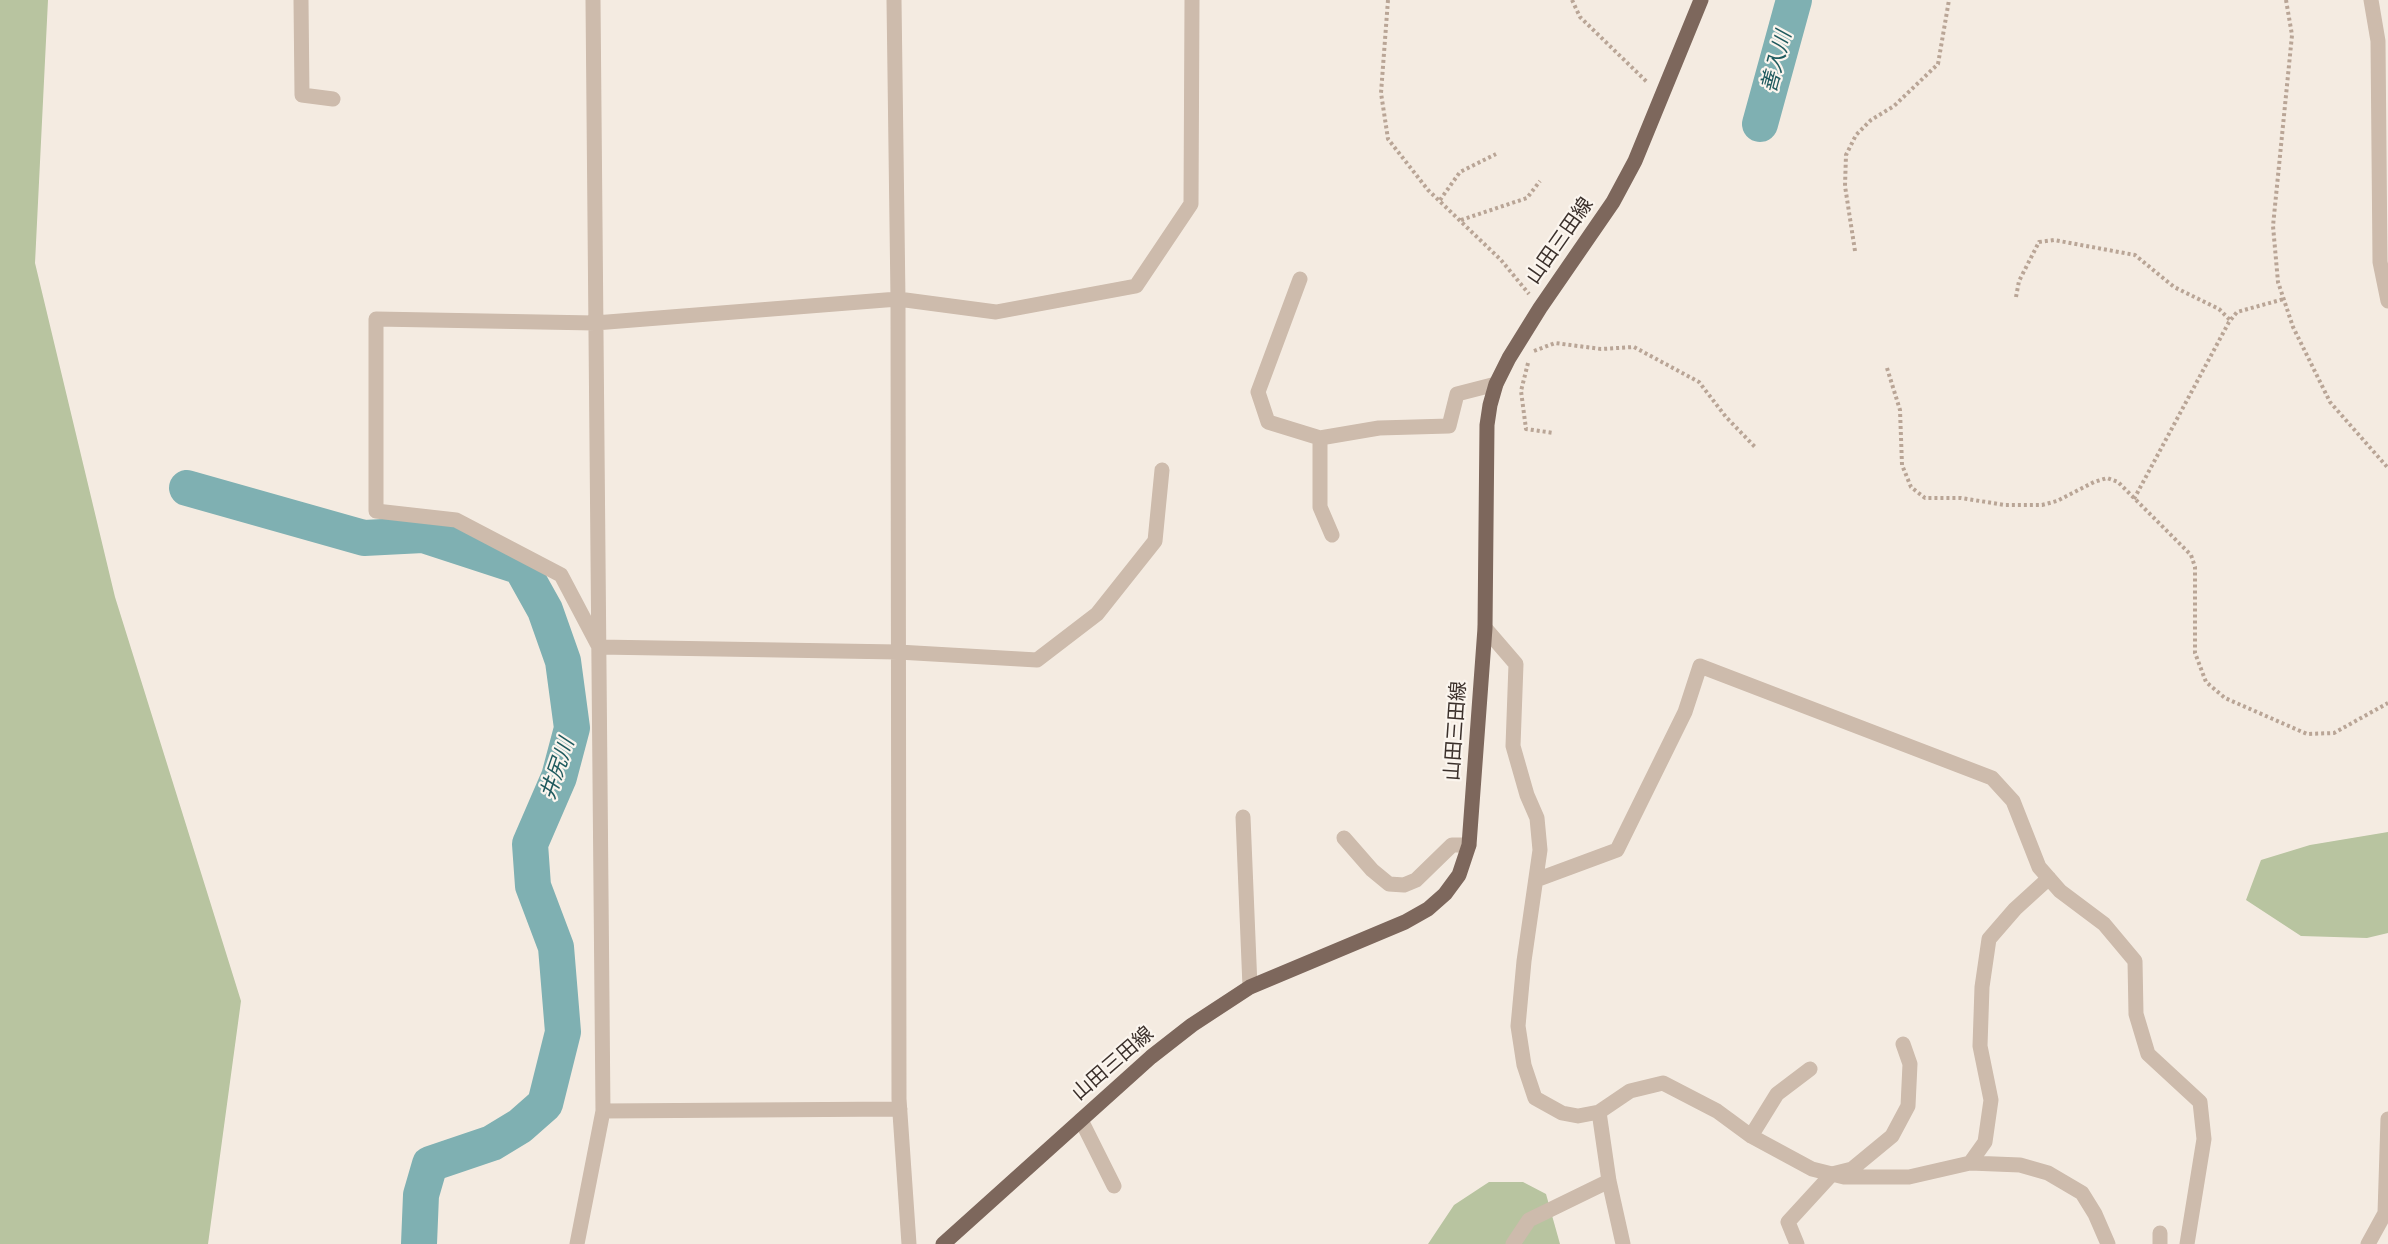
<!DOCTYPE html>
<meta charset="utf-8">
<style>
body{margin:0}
canvas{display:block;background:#f4ebe1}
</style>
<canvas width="2388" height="1244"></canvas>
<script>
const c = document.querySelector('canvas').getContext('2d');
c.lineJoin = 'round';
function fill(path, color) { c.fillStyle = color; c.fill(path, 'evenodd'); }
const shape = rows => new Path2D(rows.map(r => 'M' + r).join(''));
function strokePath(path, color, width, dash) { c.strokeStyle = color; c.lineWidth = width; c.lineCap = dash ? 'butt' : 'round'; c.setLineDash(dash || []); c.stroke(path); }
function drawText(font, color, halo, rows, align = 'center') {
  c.font = font + ' "Open Sans","Noto Sans JP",sans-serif'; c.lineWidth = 4.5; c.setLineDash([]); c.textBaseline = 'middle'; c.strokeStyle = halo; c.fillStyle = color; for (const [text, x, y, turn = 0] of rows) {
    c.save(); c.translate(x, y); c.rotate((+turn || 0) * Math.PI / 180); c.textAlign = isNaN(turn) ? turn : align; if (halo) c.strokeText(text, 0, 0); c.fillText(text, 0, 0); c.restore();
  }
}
fill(shape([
 [0,0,48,0,35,263,115,597,241,1001,208,1244,0,1244],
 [2388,832,2388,933,2367,938,2301,936,2246,900,2261,860,2310,845],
 [1489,1182,1523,1182,1546,1194,1560,1244,1428,1244,1454,1205]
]), '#b8c4a0');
strokePath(shape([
 [1760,124,1794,0],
 [187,488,364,538,423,535,521,567,545,610,563,661,572,728,559,777,530,844,533,886,556,947,563,1032,545,1104,520,1126,492,1143,430,1164,421,1195,419,1244]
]), '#7fb0b2', 36);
strokePath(shape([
 [1388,0,1381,93,1388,139,1428,190,1501,260,1529,294],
 [1572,0,1580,17,1648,83],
 [2286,0,2292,35,2273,226,2278,282,2293,327,2330,402,2388,468],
 [1440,200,1460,172,1496,154],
 [1461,220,1527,198,1540,181],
 [1855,251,1845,186,1846,155,1856,135,1871,120,1894,106,1938,64,1949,0],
 [2016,297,2019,281,2039,242,2054,240,2135,255,2174,287,2219,309,2230,320],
 [1534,351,1555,343,1601,349,1634,347,1699,382,1726,417,1756,448],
 [1528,363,1521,391,1526,429,1554,433],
 [1887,368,1900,410,1902,465,1911,487,1925,498,1961,498,2005,505,2042,505,2057,501,2094,482,2107,478,2118,482,2191,555,2195,567,2195,653,2206,682,2225,698,2307,734,2334,733,2388,703],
 [2134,499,2229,322,2237,312,2284,299]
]), '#b9a596', 4, [3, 3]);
strokePath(shape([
 [301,0,302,95,333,99],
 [894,0,898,299,899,1099,909,1244],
 [2371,0,2378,41,2380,262,2388,301],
 [1300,279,1258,392,1268,422,1320,438,1379,428,1449,426,1457,394,1496,384],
 [1320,438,1320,507,1332,535],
 [1162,470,1155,541,1097,614,1037,660,898,652,599,647,561,575,456,520,376,511,376,319,595,323,898,299,996,312,1136,286,1191,204,1192,0],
 [1485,628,1516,664,1513,746,1527,795,1537,818,1540,850,1524,961,1518,1026,1524,1065,1535,1098,1562,1113,1578,1116,1599,1112,1630,1091,1663,1083,1717,1111,1751,1136,1812,1169,1844,1177,1909,1177,1970,1163,2020,1165,2048,1173,2082,1193,2095,1214,2108,1244],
 [1243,817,1250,987],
 [1344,838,1372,870,1389,884,1404,885,1416,880,1452,845,1469,845],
 [1536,880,1617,850,1685,712,1700,666,1992,778,2013,801,2039,867,2060,891,2104,924,2135,961,2136,1014,2148,1054,2200,1102,2204,1139,2187,1244],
 [603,1111,900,1109],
 [1599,1112,1609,1181,1623,1244],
 [1081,1120,1114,1186],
 [1751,1136,1777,1094,1810,1069],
 [1970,1163,1985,1142,1991,1100,1980,1046,1982,987,1989,939,2015,909,2049,878],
 [577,1244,603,1111,593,0],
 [1513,1244,1529,1220,1609,1181],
 [1797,1244,1788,1222,1832,1174,1852,1169,1892,1136,1908,1106,1910,1064,1903,1044],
 [2160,1244,2160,1233],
 [2368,1244,2385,1213,2388,1119]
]), '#cdbbac', 15);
strokePath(shape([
 [943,1244,1151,1057,1192,1025,1250,987,1405,922,1428,909,1445,894,1459,875,1469,845,1485,628,1487,425,1490,405,1496,384,1509,358,1540,308,1613,202,1635,161,1701,0]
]), '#7d675c', 15);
drawText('20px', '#3b302b', '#fbf5ee', [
 ["山田三田線",1560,241,-55],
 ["山田三田線",1456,731,-86],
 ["山田三田線",1113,1064,-41]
]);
drawText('italic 21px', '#1f5a5e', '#fbf5ee', [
 ["善入川",1777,62,-75],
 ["井尻川",558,769,-71]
]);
</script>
